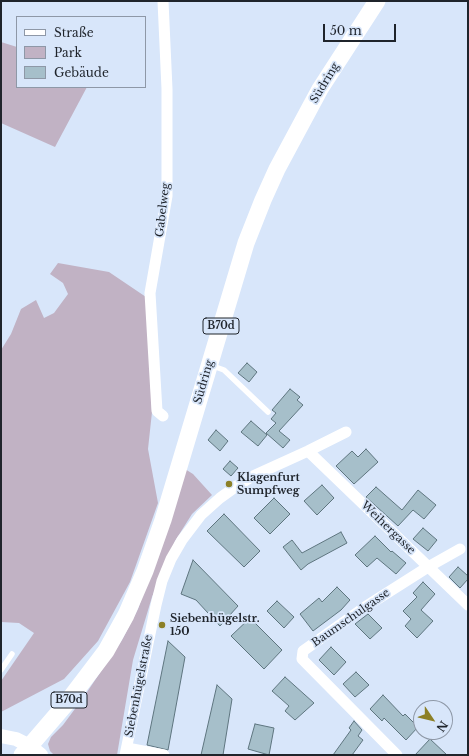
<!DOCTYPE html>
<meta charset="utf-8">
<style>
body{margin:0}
#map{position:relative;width:469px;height:756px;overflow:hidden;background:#d8e6fa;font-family:"Libre Baskerville",serif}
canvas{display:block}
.frame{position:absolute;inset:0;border:2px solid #1f242b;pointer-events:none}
.legend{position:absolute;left:16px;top:16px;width:130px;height:72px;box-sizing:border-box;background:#d8e6fa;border:1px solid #8e98a7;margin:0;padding:5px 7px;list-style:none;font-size:12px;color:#1f242b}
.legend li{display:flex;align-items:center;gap:8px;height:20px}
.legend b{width:20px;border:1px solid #8e98a7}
.north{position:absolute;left:413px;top:700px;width:40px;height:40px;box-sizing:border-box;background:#d8e6fa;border:1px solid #8e98a7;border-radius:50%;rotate:125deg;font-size:11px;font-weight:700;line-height:16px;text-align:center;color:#1f242b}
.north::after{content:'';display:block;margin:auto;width:14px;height:18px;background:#8c8027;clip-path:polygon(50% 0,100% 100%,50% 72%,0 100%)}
.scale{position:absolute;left:323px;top:24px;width:73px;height:18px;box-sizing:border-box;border:2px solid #1f242b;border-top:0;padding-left:5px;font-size:12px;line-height:14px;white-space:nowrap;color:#1f242b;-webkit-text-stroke:3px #d8e6fa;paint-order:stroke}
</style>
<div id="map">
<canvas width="469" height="756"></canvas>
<div class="frame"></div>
<ul class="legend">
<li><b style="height:5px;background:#fff"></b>Straße</li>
<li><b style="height:11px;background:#c1b2c4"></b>Park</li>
<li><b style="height:11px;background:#a6bfca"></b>Gebäude</li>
</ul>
<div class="north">N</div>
<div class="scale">50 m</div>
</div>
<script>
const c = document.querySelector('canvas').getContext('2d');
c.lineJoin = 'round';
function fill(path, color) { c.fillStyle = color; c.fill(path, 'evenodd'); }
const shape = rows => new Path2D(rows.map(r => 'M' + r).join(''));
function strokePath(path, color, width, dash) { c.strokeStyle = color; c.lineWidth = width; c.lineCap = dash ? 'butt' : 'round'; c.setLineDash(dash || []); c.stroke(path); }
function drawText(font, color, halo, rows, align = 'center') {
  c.font = font + ' "Libre Baskerville",serif'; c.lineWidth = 3.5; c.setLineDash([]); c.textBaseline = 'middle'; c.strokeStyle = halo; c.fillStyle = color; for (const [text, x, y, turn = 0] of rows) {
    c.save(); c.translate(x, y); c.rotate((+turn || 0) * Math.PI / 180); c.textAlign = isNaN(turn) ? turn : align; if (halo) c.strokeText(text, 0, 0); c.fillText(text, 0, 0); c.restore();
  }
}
fill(shape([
 [1,42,17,47,17,87,87,87,55,147,1,123],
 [58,263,109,272,146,297,152,412,148,449,158,503,130,582,98,641,64,679,1,712,1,681,34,633,19,623,1,622,1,350,11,334,21,309,36,300,44,318,54,313,68,294,63,283,50,274],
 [185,469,193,474,212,495,192,514,175,541,152,597,133,660,117,755,54,755,50,751,48,744,51,737,63,725,83,698,122,640,138,609]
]), '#c1b2c4');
const building = shape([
 [247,363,257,372,249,382,238,373,247,363],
 [290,389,300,397,297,400,303,405,279,431,290,440,283,448,266,433,276,423,271,419,276,413,272,410,290,389],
 [251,421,267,435,258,446,241,432,251,421],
 [216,430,228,441,220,451,208,440,216,430],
 [366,449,378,462,354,484,336,466,352,451,358,457,366,449],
 [230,461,238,468,231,476,223,469,230,461],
 [322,485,334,498,317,515,304,501,322,485],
 [376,487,402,510,418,490,436,505,424,519,413,510,398,526,366,497,376,487],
 [274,498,290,514,270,534,254,518,274,498],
 [224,514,260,551,244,567,207,531,224,514],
 [423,528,437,540,428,551,413,539,423,528],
 [341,532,347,543,308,564,301,570,283,547,292,540,302,553,341,532],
 [375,536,391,552,392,551,406,563,396,574,377,558,367,567,355,555,375,536],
 [193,560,238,606,220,626,196,600,181,594,193,560],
 [458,567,468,576,468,579,460,588,449,577,458,567],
 [423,582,435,594,421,610,433,621,417,638,405,626,411,619,403,611,417,597,413,593,423,582],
 [337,587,350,600,341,610,313,631,300,614,319,598,322,602,337,587],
 [277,601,294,617,284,628,267,611,277,601],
 [368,614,382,628,370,639,355,624,368,614],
 [250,618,282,650,264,669,231,636,250,618],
 [168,641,185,657,168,750,147,745,168,641],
 [331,647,346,662,334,675,319,660,331,647],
 [356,672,369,685,355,697,343,684,356,672],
 [285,677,314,703,295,720,285,711,289,706,272,691,285,677],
 [217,685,232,699,223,755,201,755,217,685],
 [383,695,403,716,405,714,418,727,406,740,384,718,382,721,370,709,383,695],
 [354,721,362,730,358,736,363,740,352,755,333,755,351,730,349,728,354,721],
 [255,724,274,728,269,755,248,749,255,724],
 [430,739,447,755,415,755,430,739]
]);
fill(building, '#a6bfca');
strokePath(building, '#5e757f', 1);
strokePath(shape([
 [210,365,224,370,268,412],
 [1,670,12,654]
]), '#fff', 5.5);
strokePath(shape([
 [163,1,167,89,167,196,150,293,157,411,163,416],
 [308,451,468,605],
 [127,748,164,755],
 [125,755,156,605,162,581,171,559,182,540,201,515,220,498,238,485,253,476,308,451,346,432],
 [397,755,302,659,303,651,365,607,428,567,460,549]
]), '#fff', 11);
strokePath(shape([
 [1,736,16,739,30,746,41,755]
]), '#fff', 14);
strokePath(shape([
 [22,755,65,705,106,651,126,615,145,571,163,520,246,243,263,200,277,169,320,89,377,1]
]), '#fff', 17);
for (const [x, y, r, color] of [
 [229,484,4,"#8c8027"],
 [162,625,4,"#8c8027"]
]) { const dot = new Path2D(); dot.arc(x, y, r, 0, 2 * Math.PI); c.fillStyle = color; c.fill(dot); strokePath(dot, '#d8e6fa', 1.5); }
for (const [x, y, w] of [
 [221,326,36],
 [69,700,36]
]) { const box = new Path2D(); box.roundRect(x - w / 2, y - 8, w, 16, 3); c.fillStyle = '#d8e6fa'; c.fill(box); strokePath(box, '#1f242b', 1); }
drawText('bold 10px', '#1f242b', null, [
 ["B70d",221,326],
 ["B70d",69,700]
]);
drawText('11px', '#1f242b', '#d8e6fa', [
 ["Südring",325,83,-59],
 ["Gabelweg",163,210,-83],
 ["Südring",204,382,-74],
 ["Weihergasse",388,528,44],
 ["Baumschulgasse",351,618,-35],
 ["Siebenhügelstraße",139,686,-79]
]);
drawText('bold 11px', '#1f242b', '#d8e6fa', [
 ["Klagenfurt",237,478],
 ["Sumpfweg",237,491],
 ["Siebenhügelstr.",170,619],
 ["150",170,632]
], 'left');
</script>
